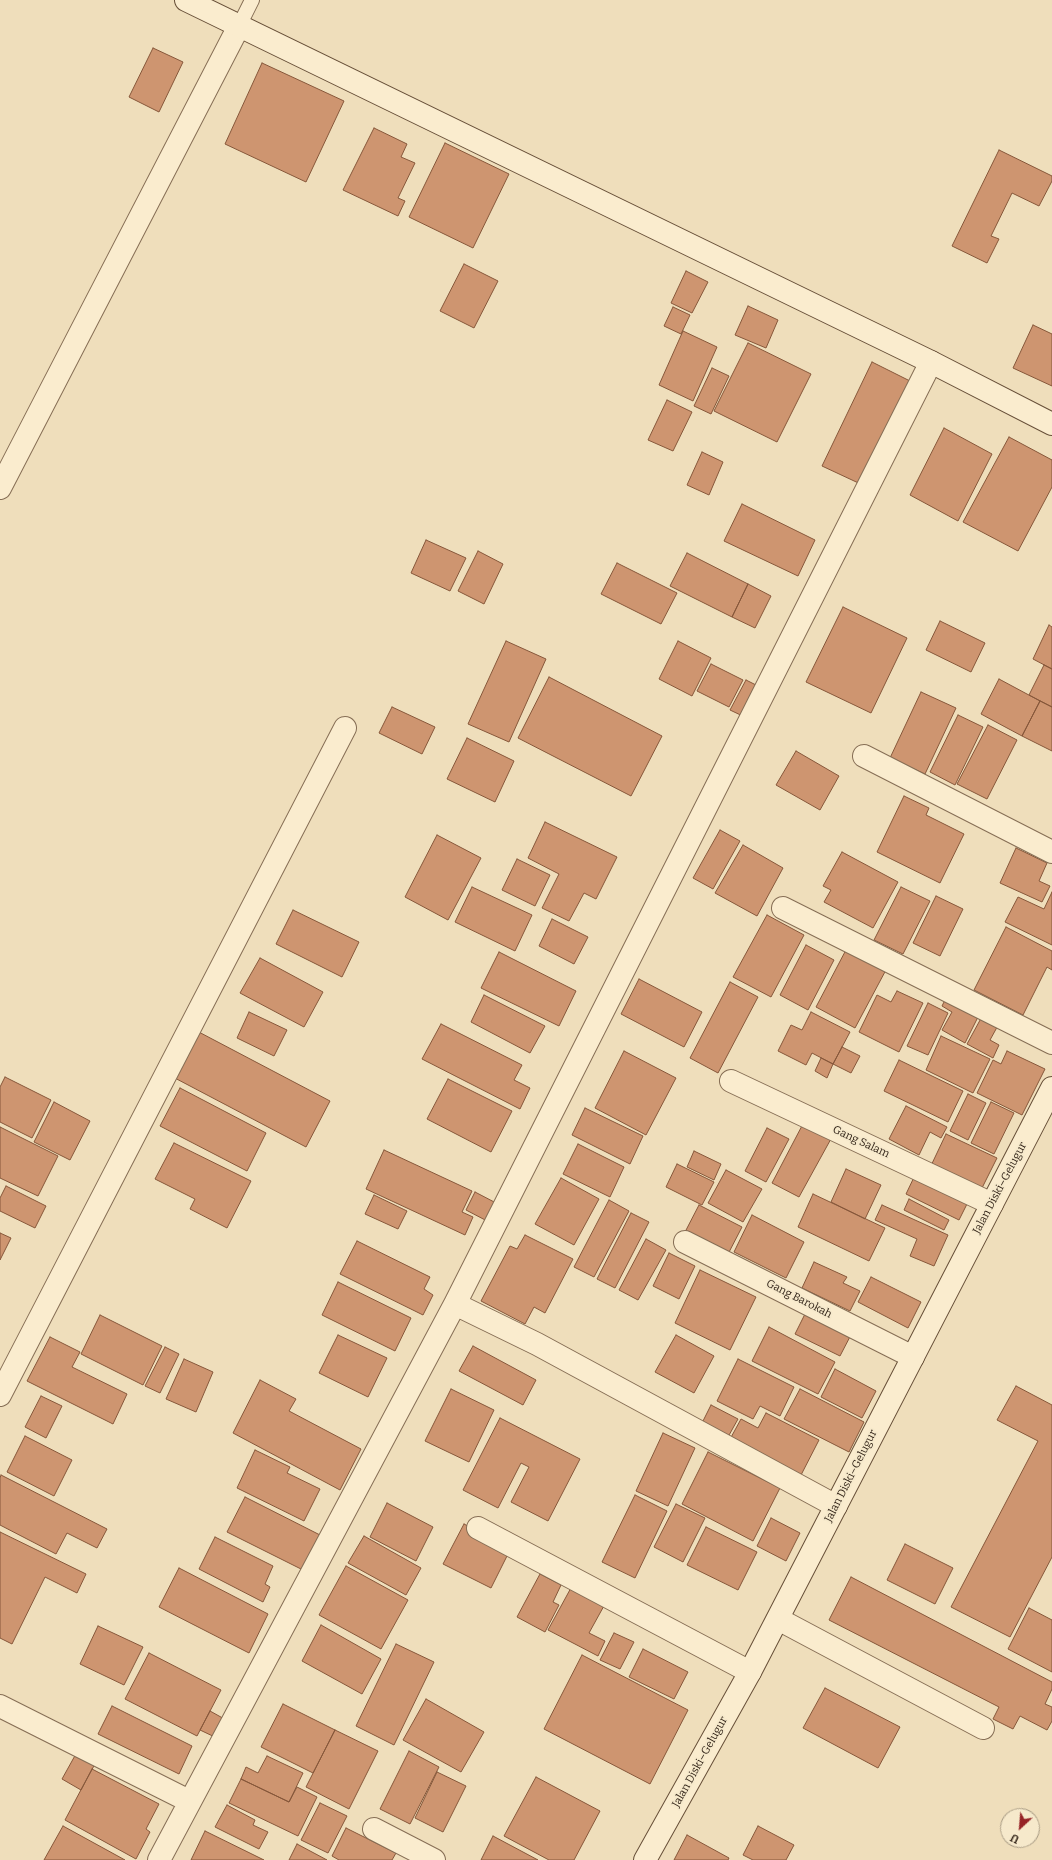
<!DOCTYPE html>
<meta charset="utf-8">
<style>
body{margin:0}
#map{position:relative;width:1052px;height:1860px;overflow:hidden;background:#efdebb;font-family:Bitter,serif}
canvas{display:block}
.north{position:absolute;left:1000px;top:1808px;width:40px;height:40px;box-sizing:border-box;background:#f6e9cb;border:1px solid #a89b84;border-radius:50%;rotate:206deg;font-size:11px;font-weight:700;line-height:16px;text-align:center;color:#34261a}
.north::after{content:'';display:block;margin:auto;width:14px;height:18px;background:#962326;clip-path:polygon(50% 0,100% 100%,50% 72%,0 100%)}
</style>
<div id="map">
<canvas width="1052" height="1860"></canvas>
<div class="north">U</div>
</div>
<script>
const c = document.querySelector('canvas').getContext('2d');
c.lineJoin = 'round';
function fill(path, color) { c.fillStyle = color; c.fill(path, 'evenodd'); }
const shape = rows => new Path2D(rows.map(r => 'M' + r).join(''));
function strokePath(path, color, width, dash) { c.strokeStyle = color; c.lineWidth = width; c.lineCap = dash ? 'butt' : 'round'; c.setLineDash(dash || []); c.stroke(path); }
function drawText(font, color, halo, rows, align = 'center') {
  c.font = font + ' Bitter,serif'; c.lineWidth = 3.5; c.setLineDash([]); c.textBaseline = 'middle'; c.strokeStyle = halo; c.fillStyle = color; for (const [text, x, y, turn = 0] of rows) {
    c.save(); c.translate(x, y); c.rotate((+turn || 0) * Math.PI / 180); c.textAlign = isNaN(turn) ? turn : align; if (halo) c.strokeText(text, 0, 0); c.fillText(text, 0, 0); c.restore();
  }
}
const building = shape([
 [153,48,183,62,159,112,129,97,153,48],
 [262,63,344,101,306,182,225,144,262,63],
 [374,128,407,144,401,157,415,163,398,198,405,201,398,216,343,190,374,128],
 [445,143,509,174,473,248,409,217,445,143],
 [999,150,1052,176,1052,181,1039,206,1012,193,991,236,999,239,987,263,952,246,999,150],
 [464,264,498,281,474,328,440,311,464,264],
 [686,271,708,282,692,313,671,303,686,271],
 [748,306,778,320,766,348,735,335,748,306],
 [673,307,690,315,681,334,664,326,673,307],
 [1033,325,1052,334,1052,386,1013,368,1033,325],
 [683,331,717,347,693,401,659,385,683,331],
 [748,343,811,374,777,442,714,411,748,343],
 [872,362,916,384,867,487,822,466,872,362],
 [712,368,729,376,711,414,694,406,712,368],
 [667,400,692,412,673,451,648,440,667,400],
 [944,428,992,454,958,521,910,495,944,428],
 [1009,437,1052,460,1052,487,1018,551,963,522,1009,437],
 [702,452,723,462,709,495,687,485,702,452],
 [742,504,815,540,798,576,724,541,742,504],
 [426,540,466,558,450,591,411,573,426,540],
 [478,551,503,564,484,604,458,591,478,551],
 [687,553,748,584,732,617,670,586,687,553],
 [617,563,677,593,661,624,601,594,617,563],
 [748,584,771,596,755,628,732,617,748,584],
 [843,607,907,638,871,713,806,682,843,607],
 [940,621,985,643,971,672,926,650,940,621],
 [1049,625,1052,627,1052,669,1033,659,1049,625],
 [506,641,546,659,509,742,468,724,506,641],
 [678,641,711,658,692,696,659,679,678,641],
 [711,664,743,680,729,707,697,691,711,664],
 [1044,665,1052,669,1052,707,1029,695,1044,665],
 [549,677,662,736,631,796,518,738,549,677],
 [999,679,1040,701,1022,736,981,714,999,679],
 [746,680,764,689,749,719,730,710,746,680],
 [921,692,956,708,925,774,890,758,921,692],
 [1040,701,1052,707,1052,751,1022,736,1040,701],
 [392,707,435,727,422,754,379,733,392,707],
 [958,715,983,727,955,785,930,772,958,715],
 [988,725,1017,740,987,799,957,784,988,725],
 [467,738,514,761,495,802,447,779,467,738],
 [796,751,839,776,820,810,776,785,796,751],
 [904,796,929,808,926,815,964,834,940,883,877,852,904,796],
 [545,822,617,857,596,899,584,893,569,921,542,908,559,874,528,858,545,822],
 [720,830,740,841,713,889,693,878,720,830],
 [437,835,481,858,448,920,405,897,437,835],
 [743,845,783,868,757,916,715,893,743,845],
 [1016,848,1047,863,1039,881,1050,886,1042,902,1000,883,1016,848],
 [842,852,898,882,873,928,824,902,831,890,823,886,842,852],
 [517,859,550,875,535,906,502,890,517,859],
 [472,887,532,915,515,951,455,922,472,887],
 [901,887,930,901,903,954,874,940,901,887],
 [1052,892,1052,945,1005,922,1018,897,1044,909,1052,892],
 [936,896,963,909,940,956,913,943,936,896],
 [293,910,359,942,342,977,276,944,293,910],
 [767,915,804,935,771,997,733,977,767,915],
 [552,919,588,937,574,964,539,946,552,919],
 [1006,927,1052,951,1052,970,1047,967,1023,1015,974,990,1006,927],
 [806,945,834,960,808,1010,780,995,806,945],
 [847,948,887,968,855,1028,816,1007,847,948],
 [499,952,576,991,559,1026,481,988,499,952],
 [260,958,323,992,304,1027,240,993,260,958],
 [639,979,702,1012,684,1047,621,1014,639,979],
 [730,982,758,997,718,1073,690,1058,730,982],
 [897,991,923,1003,899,1052,859,1032,877,995,891,1002,897,991],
 [948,994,981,1011,965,1043,942,1030,952,1012,942,1006,948,994],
 [484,995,545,1026,530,1053,471,1022,484,995],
 [928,1003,948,1013,928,1055,907,1046,928,1003],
 [985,1011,1001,1020,990,1040,999,1045,993,1058,967,1044,985,1011],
 [249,1012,287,1030,274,1056,237,1038,249,1012],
 [811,1012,850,1032,833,1064,812,1053,806,1065,778,1051,791,1025,802,1030,811,1012],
 [441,1024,522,1065,514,1080,530,1088,520,1109,422,1059,441,1024],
 [195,1030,330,1101,306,1147,171,1076,195,1030],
 [941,1036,990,1059,973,1093,926,1070,941,1036],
 [842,1047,860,1056,851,1073,833,1064,842,1047],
 [624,1051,676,1078,646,1135,595,1108,624,1051],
 [1007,1051,1045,1069,1022,1115,977,1093,993,1060,1001,1064,1007,1051],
 [821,1058,833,1064,827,1078,815,1071,821,1058],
 [899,1060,963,1091,948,1122,884,1091,899,1060],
 [5,1077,51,1100,32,1138,0,1122,0,1087,5,1077],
 [448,1079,512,1111,491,1152,427,1119,448,1079],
 [180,1088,266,1133,247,1171,160,1126,180,1088],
 [968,1094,986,1103,968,1140,950,1131,968,1094],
 [54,1102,90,1121,70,1160,34,1142,54,1102],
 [991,1102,1014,1113,994,1154,971,1143,991,1102],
 [906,1106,947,1127,941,1138,930,1132,919,1155,889,1139,906,1106],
 [585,1108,643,1136,630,1164,572,1135,585,1108],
 [804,1122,832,1137,799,1197,772,1183,804,1122],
 [0,1127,58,1156,38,1196,0,1178,0,1127],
 [767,1128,789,1139,766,1182,745,1171,767,1128],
 [946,1134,997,1158,978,1196,928,1172,946,1134],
 [174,1143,251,1181,227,1228,190,1209,195,1199,155,1179,174,1143],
 [578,1144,624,1167,610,1197,563,1174,578,1144],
 [384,1150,472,1191,462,1212,473,1217,465,1235,366,1189,384,1150],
 [694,1151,721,1164,714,1180,687,1167,694,1151],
 [677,1164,714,1182,702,1205,666,1187,677,1164],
 [846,1169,881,1185,865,1219,831,1202,846,1169],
 [726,1170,762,1189,743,1222,708,1203,726,1170],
 [917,1171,971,1196,959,1220,906,1194,917,1171],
 [561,1178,599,1199,574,1245,535,1224,561,1178],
 [6,1186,46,1206,35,1228,0,1211,0,1198,6,1186],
 [475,1192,498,1204,489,1222,466,1210,475,1192],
 [813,1194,885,1228,869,1261,798,1227,813,1194],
 [374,1195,407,1211,398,1229,365,1214,374,1195],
 [909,1199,949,1220,944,1230,904,1210,909,1199],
 [609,1200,629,1211,594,1277,574,1267,609,1200],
 [699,1205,742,1227,727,1256,684,1234,699,1205],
 [882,1205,948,1235,934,1266,910,1256,917,1239,875,1220,882,1205],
 [631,1213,649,1222,615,1288,597,1279,631,1213],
 [752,1215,804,1242,786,1278,734,1252,752,1215],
 [0,1233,11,1238,0,1260,0,1233],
 [525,1235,573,1259,545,1313,534,1307,525,1324,481,1301,510,1246,517,1249,525,1235],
 [646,1239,666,1250,638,1300,619,1290,646,1239],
 [357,1241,430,1277,424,1289,433,1295,423,1315,340,1274,357,1241],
 [669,1253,695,1266,679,1299,653,1286,669,1253],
 [814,1262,847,1277,843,1283,860,1291,850,1311,802,1288,814,1262],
 [700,1270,756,1297,730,1350,675,1323,700,1270],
 [871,1277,921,1302,908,1328,858,1302,871,1277],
 [338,1282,411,1318,395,1351,322,1315,338,1282],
 [809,1306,854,1329,840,1356,795,1334,809,1306],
 [100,1315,162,1346,143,1385,81,1354,100,1315],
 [769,1327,835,1362,818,1394,752,1361,769,1327],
 [338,1335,387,1358,368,1397,319,1373,338,1335],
 [676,1335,714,1356,694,1393,655,1372,676,1335],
 [50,1337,80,1352,72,1367,127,1394,113,1424,27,1381,50,1337],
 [473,1346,536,1380,523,1405,459,1371,473,1346],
 [165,1347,179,1354,160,1393,145,1386,165,1347],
 [184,1359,213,1372,196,1412,166,1399,184,1359],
 [738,1359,794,1387,780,1416,760,1406,753,1419,717,1401,738,1359],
 [835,1369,876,1391,862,1418,821,1397,835,1369],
 [260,1380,296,1399,289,1411,361,1449,340,1490,233,1433,260,1380],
 [1016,1386,1052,1405,1052,1557,1010,1637,951,1607,1038,1441,997,1420,1016,1386],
 [451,1389,494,1410,469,1462,425,1441,451,1389],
 [800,1389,864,1422,849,1452,784,1419,800,1389],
 [41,1396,62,1406,46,1438,25,1427,41,1396],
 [711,1405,738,1419,728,1437,702,1423,711,1405],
 [766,1413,819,1440,800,1477,729,1441,741,1419,758,1428,766,1413],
 [500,1418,580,1459,548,1521,511,1502,529,1467,521,1463,498,1508,463,1490,500,1418],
 [663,1433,695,1448,668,1506,636,1491,663,1433],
 [25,1436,72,1460,54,1496,7,1472,25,1436],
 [255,1450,290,1467,287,1473,320,1489,304,1521,237,1488,255,1450],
 [708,1452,780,1488,753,1541,682,1504,708,1452],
 [1,1475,107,1529,97,1548,67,1533,56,1554,0,1525,0,1478,1,1475],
 [635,1495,667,1511,635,1578,602,1562,635,1495],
 [245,1497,322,1536,305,1571,227,1532,245,1497],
 [387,1503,433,1527,416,1561,370,1537,387,1503],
 [676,1504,705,1518,683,1562,654,1547,676,1504],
 [771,1518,800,1533,786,1561,757,1546,771,1518],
 [464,1524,511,1548,491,1588,443,1564,464,1524],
 [706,1527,757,1552,738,1590,687,1565,706,1527],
 [0,1532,86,1574,77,1593,45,1577,12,1644,0,1638,0,1532],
 [364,1536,421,1568,406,1595,348,1563,364,1536],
 [215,1537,273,1566,265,1584,270,1587,263,1602,199,1569,215,1537],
 [905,1544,953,1568,935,1604,887,1580,905,1544],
 [346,1566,408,1600,381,1649,319,1615,346,1566],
 [179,1568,268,1614,249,1653,159,1607,179,1568],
 [540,1574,561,1585,553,1602,559,1605,545,1632,517,1617,540,1574],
 [851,1577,1052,1682,1052,1689,1045,1704,1052,1707,1052,1721,1047,1730,1020,1716,1013,1729,993,1719,999,1707,829,1620,851,1577],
 [572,1586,605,1604,589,1633,605,1641,598,1656,548,1630,572,1586],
 [1029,1608,1052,1620,1052,1672,1008,1649,1029,1608],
 [321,1625,381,1659,362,1694,302,1661,321,1625],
 [98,1626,143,1647,124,1685,80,1664,98,1626],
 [614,1633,634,1642,620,1669,600,1660,614,1633],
 [396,1644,434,1662,394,1745,356,1726,396,1644],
 [643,1649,688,1672,674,1699,629,1677,643,1649],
 [149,1653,221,1690,197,1736,125,1699,149,1653],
 [582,1655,688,1710,650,1784,544,1729,582,1655],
 [825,1688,900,1727,878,1768,803,1728,825,1688],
 [426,1699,484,1732,461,1772,403,1740,426,1699],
 [283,1704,335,1730,313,1773,261,1747,283,1704],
 [112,1706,192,1746,179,1774,98,1734,112,1706],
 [210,1711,228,1721,219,1739,200,1730,210,1711],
 [335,1730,378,1751,349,1809,306,1787,335,1730],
 [409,1751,439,1767,410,1824,380,1809,409,1751],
 [77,1752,96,1762,81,1790,62,1779,77,1752],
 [267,1756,303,1773,289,1802,241,1779,246,1767,258,1773,267,1756],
 [92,1769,159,1804,146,1829,150,1832,136,1859,65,1820,92,1769],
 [437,1772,466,1786,443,1832,415,1818,437,1772],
 [536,1777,600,1811,574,1860,549,1860,504,1836,536,1777],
 [241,1779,289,1802,297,1787,317,1797,298,1836,229,1803,241,1779],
 [320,1803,347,1816,328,1853,301,1840,320,1803],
 [227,1805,255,1820,253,1825,268,1832,259,1849,215,1827,227,1805],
 [63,1826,125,1860,44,1860,63,1826],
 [758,1826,794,1845,786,1860,753,1860,743,1855,758,1826],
 [346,1828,396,1853,392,1860,339,1860,332,1856,346,1828],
 [205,1831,264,1860,191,1860,205,1831],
 [687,1835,729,1858,728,1860,674,1860,687,1835],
 [493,1836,538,1860,481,1860,493,1836],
 [297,1844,327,1860,289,1860,297,1844]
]);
fill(building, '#ce9570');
strokePath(building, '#86573a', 1);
const lane = shape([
 [239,26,252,0]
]);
const street = shape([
 [0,488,239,26],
 [864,756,1052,852],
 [783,908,1052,1043],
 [731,1081,992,1204],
 [685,1242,913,1357],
 [455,1304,537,1344,836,1506],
 [0,1395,345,728],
 [478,1528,750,1672],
 [778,1619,983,1728],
 [0,1706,189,1801],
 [374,1829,434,1860],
 [159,1860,455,1304,931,362]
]);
const secondary = shape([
 [186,0,931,362,1052,424],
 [645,1860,750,1672,1052,1088]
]);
strokePath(lane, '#866e55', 16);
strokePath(street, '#866e55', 24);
strokePath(secondary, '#674f38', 24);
strokePath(lane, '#faecce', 14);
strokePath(street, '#faecce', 22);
strokePath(secondary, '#faecce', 22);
drawText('11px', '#34261a', '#f6e9cb', [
 ["Gang Salam",861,1142,25],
 ["Jalan Diski–Gelugur",1000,1188,-62],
 ["Gang Barokah",799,1299,27],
 ["Jalan Diski–Gelugur",851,1476,-63],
 ["Jalan Diski–Gelugur",700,1762,-61]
]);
</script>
